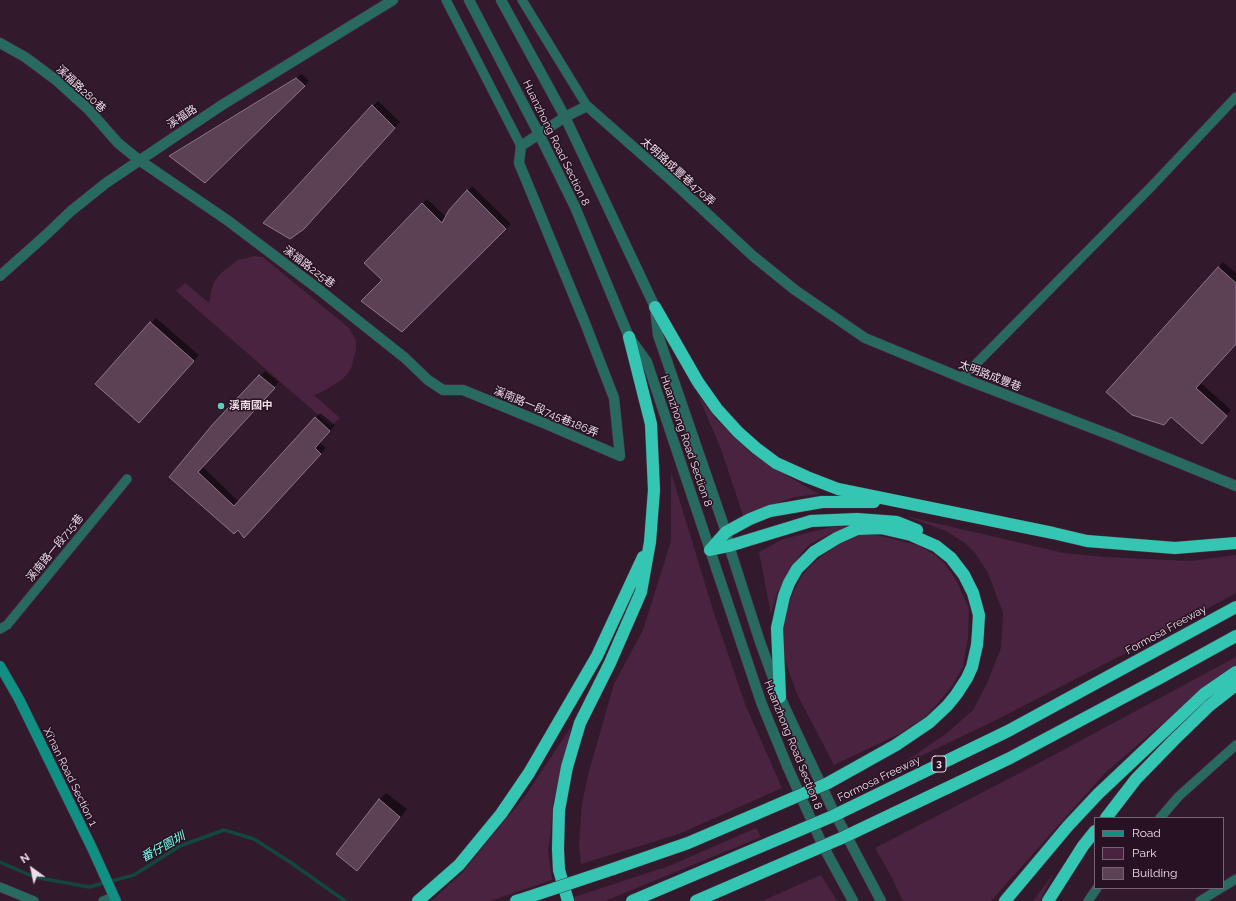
<!DOCTYPE html>
<meta charset="utf-8">
<style>
body{margin:0}
#map{position:relative;width:1236px;height:901px;overflow:hidden;background:#321a2c;font-family:Raleway,sans-serif}
canvas{display:block}
.legend{position:absolute;left:1094px;top:817px;width:130px;height:72px;box-sizing:border-box;background:#281122;border:1px solid #776372;margin:0;padding:5px 7px;list-style:none;font-size:12px;color:#eedde9}
.legend li{display:flex;align-items:center;gap:8px;height:20px}
.legend b{width:20px;border:1px solid #776372}
.north{position:absolute;left:12px;top:849px;width:40px;height:40px;-webkit-text-stroke:3px #281122;paint-order:stroke;rotate:327deg;font-size:11px;font-weight:700;line-height:16px;text-align:center;color:#eedde9}
.north::after{content:'';display:block;margin:auto;width:14px;height:18px;background:#eedde9;clip-path:polygon(50% 0,100% 100%,50% 72%,0 100%)}
</style>
<div id="map">
<canvas width="1236" height="901"></canvas>
<ul class="legend">
<li><b style="height:5px;background:#0f9082"></b>Road</li>
<li><b style="height:11px;background:#49233f"></b>Park</li>
<li><b style="height:11px;background:#5c4154"></b>Building</li>
</ul>
<div class="north">N</div>
</div>
<script>
const c = document.querySelector('canvas').getContext('2d');
c.lineJoin = 'round';
function fill(path, color) { c.fillStyle = color; c.fill(path, 'evenodd'); }
const shape = rows => new Path2D(rows.map(r => 'M' + r).join(''));
function strokePath(path, color, width, dash) { c.strokeStyle = color; c.lineWidth = width; c.lineCap = dash ? 'butt' : 'round'; c.setLineDash(dash || []); c.stroke(path); }
function drawText(font, color, halo, rows, align = 'center') {
  c.font = font + ' Raleway,"Noto Sans TC",sans-serif'; c.lineWidth = 3; c.setLineDash([]); c.textBaseline = 'middle'; c.strokeStyle = halo; c.fillStyle = color; for (const [text, x, y, turn = 0] of rows) {
    c.save(); c.translate(x, y); c.rotate((+turn || 0) * Math.PI / 180); c.textAlign = isNaN(turn) ? turn : align; if (halo) c.strokeText(text, 0, 0); c.fillText(text, 0, 0); c.restore();
  }
}
fill(shape([
 [254,256,263,257,349,328,356,340,356,350,351,369,343,379,322,392,314,395,340,418,331,426,176,291,185,283,209,303,211,292,214,282,221,273,238,260],
 [698,395,716,419,751,453,770,466,819,494,795,497,743,515,721,449],
 [671,472,713,610,745,704,782,788,679,834,581,864,579,844,582,804,588,775,614,684,643,630,671,541],
 [905,516,1064,553,1106,557,1191,561,1236,555,1236,593,1126,653,996,720,896,768,947,733,973,710,987,683,1001,648,1003,613,988,573,975,553,965,543,946,531],
 [857,526,832,533,810,544,799,556,777,593,771,614,759,552,783,539,831,527],
 [858,535,877,535,917,545,934,554,945,564,956,580,969,608,968,638,963,667,952,686,939,702,924,718,899,734,834,765,797,694,784,658,782,634,784,614,800,578,809,567,822,556,848,537],
 [1236,657,1236,665,1176,712,1105,773,991,901,903,901,890,874,875,848,1039,763],
 [571,727,565,755,553,802,551,830,548,850,552,880,490,901,431,901,461,874,525,796],
 [756,828,761,837,605,901,562,901,669,866],
 [1054,873,1040,901,1033,901],
 [821,875,837,901,762,901]
]), '#49233f');
fill(shape([
 [302,74,309,81,304,86,171,156,176,151],
 [378,101,400,122,309,222,373,106],
 [472,186,511,224,402,330,384,280,365,263,427,199,446,217],
 [1223,262,1236,273,1236,343,1201,383,1231,410,1207,438,1171,416,1108,392],
 [156,318,199,355,144,417,96,384],
 [265,371,279,382,202,466,239,502,320,413,335,425,320,442,326,448,249,531,238,529,171,477],
 [386,793,407,809,364,863,357,870,379,800]
]), '#0007');
strokePath(shape([
 [0,862,34,877,89,887,134,875,180,846,224,830,254,839,290,862,345,901]
]), '#13463f', 3.5);
const building = shape([
 [296,78,305,86,205,183,169,156,296,78],
 [372,105,395,128,304,229,290,239,263,223,372,105],
 [467,190,506,229,402,332,361,301,382,280,364,263,422,203,442,223,449,210,467,190],
 [1218,267,1236,283,1236,344,1196,388,1227,416,1202,444,1171,417,1164,425,1132,415,1106,392,1218,267],
 [150,322,194,361,139,423,95,384,150,322],
 [259,375,275,388,198,472,234,506,315,417,330,431,315,448,321,454,244,538,238,530,234,534,169,477,213,424,259,375],
 [379,799,400,817,357,871,336,854,379,799]
]);
fill(building, '#5c4154');
strokePath(building, '#917388', 1);
const minor = shape([
 [446,0,521,146],
 [522,0,587,106],
 [962,378,1151,187,1236,97],
 [0,629,7,625,127,479],
 [1160,818,1179,796,1236,745],
 [0,887,34,901],
 [1223,887,1236,879],
 [103,901,114,897],
 [1088,901,1097,888],
 [1200,901,1221,888]
]);
const tertiary = shape([
 [469,0,539,134,575,207,629,337,647,362,761,702,788,768,823,846,853,901],
 [501,0,565,117,655,307,658,335,726,532,729,546,760,642,780,697,832,808,881,901],
 [0,43,25,57,56,80,89,110,118,143,139,160,227,220,317,288,405,358,428,380,443,390,463,390,546,424,620,456],
 [0,276,47,234,71,211,106,183,222,105,393,0],
 [620,456,614,398,585,323,519,163,521,146,565,117,587,106,672,181,753,256,795,290,865,338,962,378,1113,436,1236,486]
]);
const secondary = shape([
 [0,666,19,699,92,848,116,901]
]);
const motorway = shape([
 [655,307,698,382,717,409,738,432,756,448,776,463,807,477,838,489,1053,533,1087,541,1175,548,1236,543],
 [710,550,729,546,811,521,857,519,897,522,917,530],
 [710,550,726,532,750,519,770,511,822,502,874,502],
 [1158,679,1236,636],
 [780,697,777,628,784,596,789,583,797,569,814,552,837,538,857,529,881,528,911,535,936,546,951,558,964,575,973,593,979,615,978,632,977,645,972,667,967,678,956,695,947,706,930,722,896,745],
 [1106,818,1136,779,1174,740,1209,706,1236,685],
 [613,869,688,843,756,814],
 [418,901,459,865,501,814,529,773,597,656,643,557],
 [516,901,526,898],
 [568,901,559,870,558,849,559,810,567,767,580,723,610,663,641,592,650,542,654,490,651,424,629,337],
 [1005,901,1068,826,1098,794,1204,694,1236,672],
 [1048,901,1083,846,1095,831]
]);
strokePath(minor, '#4c3546', 10);
strokePath(tertiary, '#4c3546', 11);
strokePath(secondary, '#4c3546', 11);
strokePath(motorway, '#4c3546', 13);
strokePath(minor, '#286960', 9);
strokePath(tertiary, '#286960', 10);
strokePath(secondary, '#0f9082', 10);
strokePath(motorway, '#35c5b3', 12);
const motorwayBridge = shape([
 [756,814,828,783,896,745],
 [526,898,613,869],
 [632,901,833,816,1008,731,1236,607],
 [696,901,844,837,1010,758,1158,679]
]);
strokePath(motorwayBridge, '#4c3546', 13, []);
strokePath(motorwayBridge, '#35c5b3', 12);
for (const [x, y, r, color] of [
 [221,406,4,"#5acebe"]
]) { const dot = new Path2D(); dot.arc(x, y, r, 0, 2 * Math.PI); c.fillStyle = color; c.fill(dot); strokePath(dot, '#281122', 1.5); }
for (const [x, y, w] of [
 [939,764,14]
]) { const box = new Path2D(); box.roundRect(x - w / 2, y - 8, w, 16, 3); c.fillStyle = '#281122'; c.fill(box); strokePath(box, '#eedde9', 1); }
drawText('bold 10px', '#eedde9', null, [
 ["3",939,764]
]);
drawText('11px', '#eedde9', '#281122', [
 ["溪福路280巷",81,89,43],
 ["溪福路",182,117,-33],
 ["Huanzhong Road Section 8",556,143,64],
 ["太明路成豐巷470弄",678,172,42],
 ["溪福路225巷",309,267,37],
 ["太明路成豐巷",990,376,21],
 ["溪南路一段745巷186弄",546,412,23],
 ["Huanzhong Road Section 8",686,441,71],
 ["溪南路一段715巷",55,548,-51],
 ["Formosa Freeway",1166,630,-29],
 ["Huanzhong Road Section 8",793,745,68],
 ["Xi'nan Road Section 1",70,777,64],
 ["Formosa Freeway",879,779,-26]
]);
drawText('bold 11px', '#eedde9', '#281122', [
 ["溪南國中",229,406]
], 'left');
drawText('italic 12px', '#79fdea', '#281122', [
 ["番仔園圳",163,847,-29]
]);
</script>
